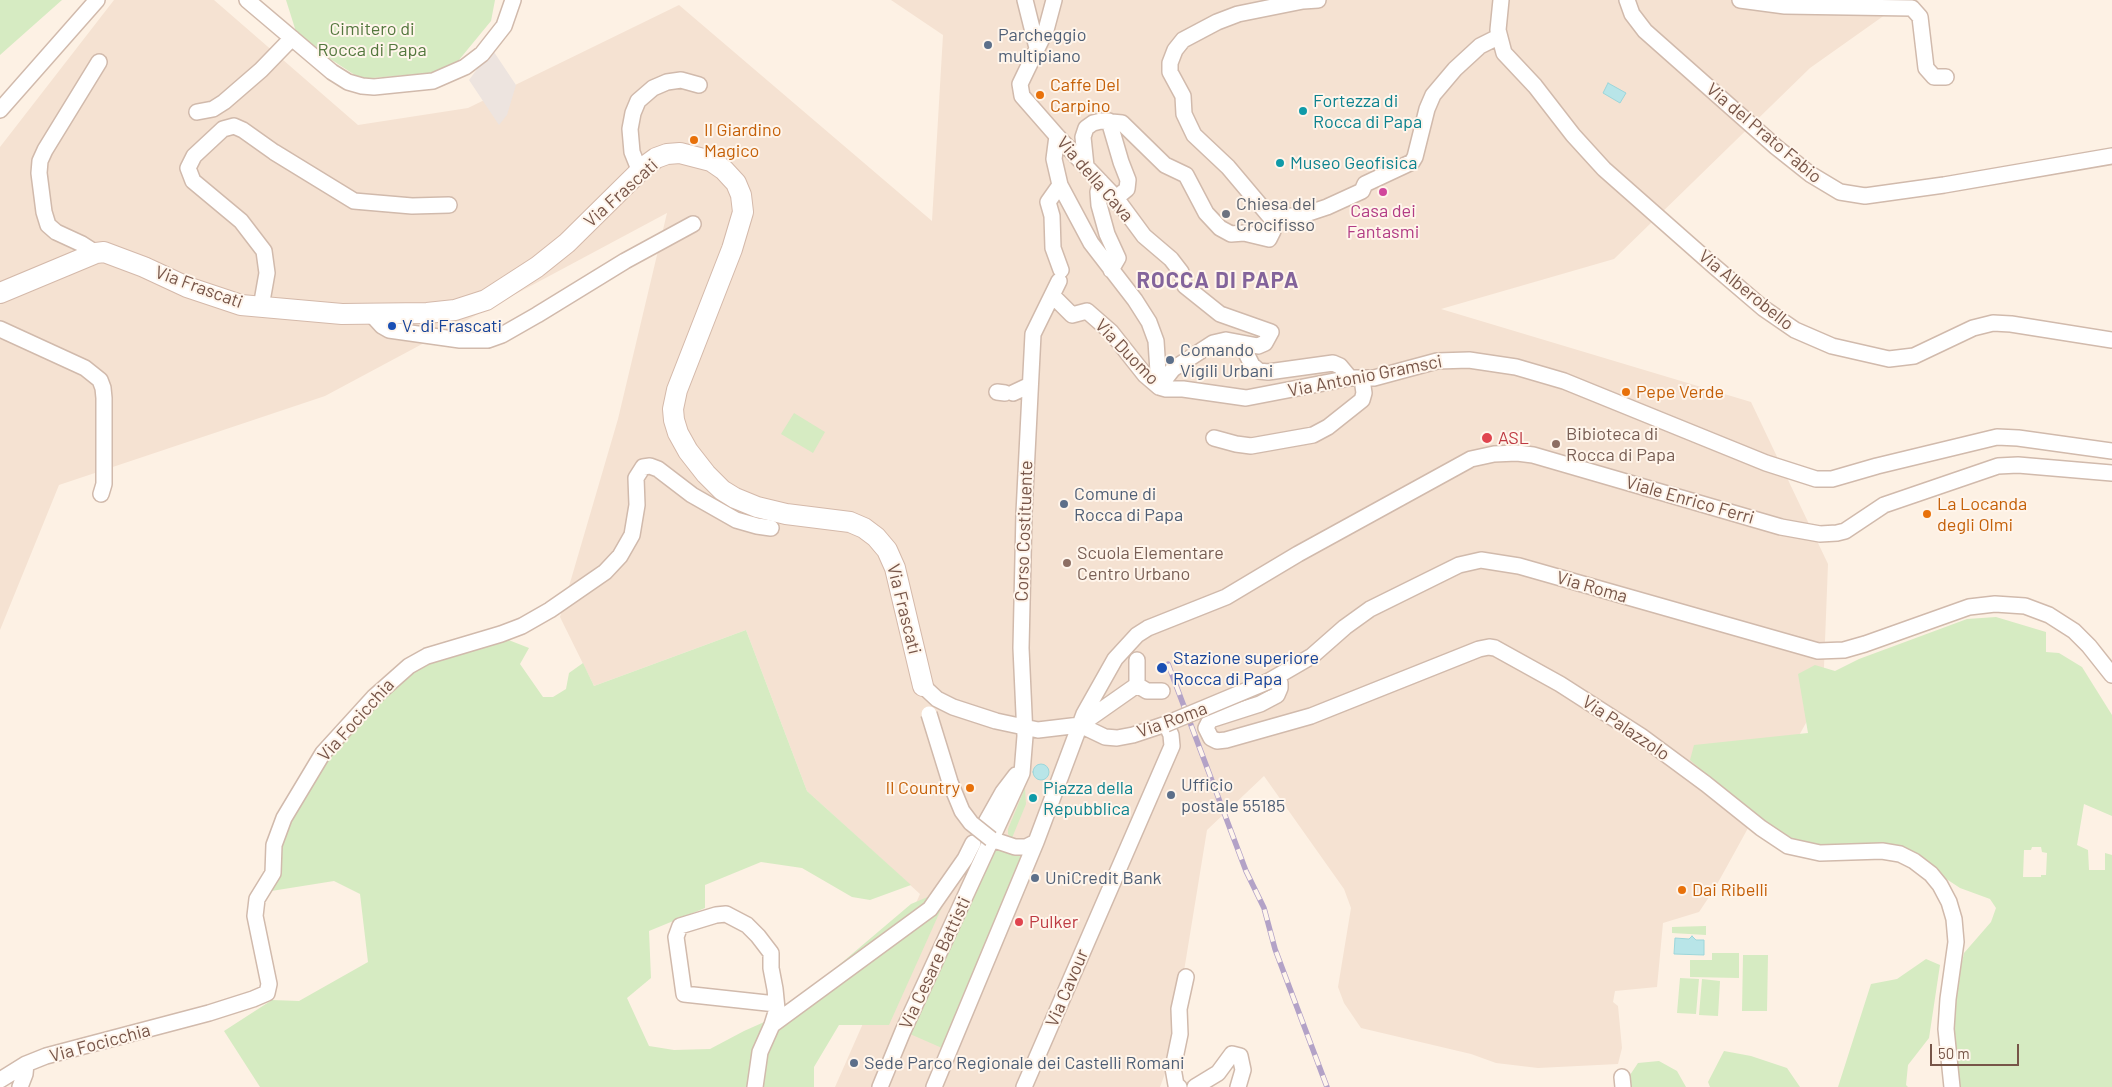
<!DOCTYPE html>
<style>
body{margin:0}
#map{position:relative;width:2112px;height:1087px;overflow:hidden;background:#fdf1e4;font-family:Barlow,sans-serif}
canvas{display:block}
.scale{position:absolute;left:1930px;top:1044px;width:89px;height:22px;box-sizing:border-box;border:2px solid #775548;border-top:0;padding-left:6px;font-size:15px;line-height:18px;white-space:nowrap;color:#775548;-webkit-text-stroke:4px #fff5eb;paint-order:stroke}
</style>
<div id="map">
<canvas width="2112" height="1087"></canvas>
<div class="scale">50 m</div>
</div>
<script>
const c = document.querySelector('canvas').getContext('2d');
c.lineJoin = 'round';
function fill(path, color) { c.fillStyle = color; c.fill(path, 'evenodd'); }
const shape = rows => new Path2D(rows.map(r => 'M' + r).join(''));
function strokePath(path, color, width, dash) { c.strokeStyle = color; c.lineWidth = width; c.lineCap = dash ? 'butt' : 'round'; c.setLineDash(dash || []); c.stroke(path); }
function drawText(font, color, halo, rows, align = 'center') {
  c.font = font + ' Barlow,sans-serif'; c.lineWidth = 4; c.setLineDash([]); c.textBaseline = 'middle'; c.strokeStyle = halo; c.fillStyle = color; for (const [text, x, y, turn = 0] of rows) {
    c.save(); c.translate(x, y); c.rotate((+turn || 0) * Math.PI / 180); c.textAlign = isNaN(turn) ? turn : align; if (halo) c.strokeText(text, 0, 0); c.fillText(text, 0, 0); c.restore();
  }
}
fill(shape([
 [114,0,214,0,358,125,468,108,679,5,932,221,943,35,891,0,1906,0,1810,68,1614,259,1441,309,1751,402,1828,564,1823,692,1715,888,1699,912,1663,923,1657,987,1615,991,1613,1002,1618,1006,1622,1048,1618,1064,1538,1068,1496,1063,1471,1054,1361,1028,1344,1003,1338,987,1351,908,1344,889,1264,776,1207,830,1169,1063,1160,1087,835,1087,920,894,807,791,746,630,594,686,560,617,618,419,667,213,325,396,59,485,0,630,0,147]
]), '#f5e2d2');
fill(shape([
 [492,49,516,85,507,115,499,125,469,80]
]), '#ede4df');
fill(shape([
 [0,0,62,0,0,55],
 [286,0,495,0,491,21,454,66,430,73,361,79,298,38],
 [794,413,825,432,813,453,781,434],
 [1996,617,2046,632,2046,652,2059,653,2082,667,2112,715,2112,816,2084,804,2077,845,2088,850,2089,870,2105,870,2105,853,2112,855,2112,1087,1956,1087,1951,1031,1956,989,1964,953,1991,922,1996,908,1990,899,1960,888,1898,847,1799,845,1773,832,1690,760,1694,745,1808,733,1798,674,1815,665,1835,671,1859,659,1967,619],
 [2032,847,2041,847,2042,852,2047,853,2046,875,2041,875,2041,877,2023,877,2024,850,2031,850],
 [746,630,807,791,911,885,870,900,852,897,802,868,761,862,705,885,705,908,649,931,651,978,627,998,649,1046,674,1050,710,1049,744,1031,780,1015,911,904,951,887,889,1025,839,1025,814,1067,814,1087,260,1087,224,1031,272,1000,299,1001,368,962,360,894,334,881,265,892,278,840,332,749,390,685,420,662,506,639,529,648,520,664,543,697,553,697,566,689,569,673,583,663,594,686],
 [1025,788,1026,804,1012,838,1008,834,1008,829],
 [995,847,1017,856,1023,855,1016,880,942,1048,910,1034,991,849],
 [1706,926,1706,935,1672,933,1672,927],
 [1712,953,1739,953,1739,978,1690,977,1690,960,1712,960],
 [1743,955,1768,955,1767,1011,1742,1011],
 [1926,959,1940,965,1929,1038,1908,1065,1906,1085,1908,1087,1838,1087,1871,984,1897,979],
 [1680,978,1699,979,1696,1014,1677,1013],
 [1702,979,1720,981,1718,1016,1699,1015],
 [1724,1051,1751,1056,1787,1068,1800,1087,1710,1087,1708,1082],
 [1659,1061,1677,1071,1686,1087,1625,1087,1626,1081,1638,1063]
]), '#d6ebc2');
const water = shape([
 [1608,83,1626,93,1620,103,1603,93,1608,83],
 '1033 772a8 8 0 1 1 16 0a8 8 0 1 1-16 0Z',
 [1692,936,1696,940,1704,940,1704,955,1674,954,1675,938,1689,939,1692,936]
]);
fill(water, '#b8e5e8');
strokePath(water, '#9dd6da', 1);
const minor = shape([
 [247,0,332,72,348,82,362,86,374,87,433,81,465,67,482,54,504,26,513,0],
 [1025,0,1037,48],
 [1054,0,1046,30,1020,84,1022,96,1057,136,1116,198,1144,236,1171,259,1181,272,1185,286,1220,314,1271,332,1265,343,1258,346,1226,340,1213,343,1173,369,1159,387],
 [1501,0,1498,30,1504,53,1535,86,1573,135,1604,169,1715,267,1763,308,1795,330,1832,346,1889,359,1914,356,1973,328,1993,323,2011,324,2112,340],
 [1627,0,1632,14,1645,31,1776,147,1810,174,1840,192,1865,196,1944,185,2112,156],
 [1740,0,1785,6,1912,8,1920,17,1926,68,1934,77,1946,77],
 [0,110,97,0],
 [197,112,213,109,224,102,261,70,292,38],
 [1109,121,1121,162,1128,180,1127,189,1116,198],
 [1057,136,1054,159,1060,185,1048,202,1052,216,1053,248,1061,270],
 [1086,166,1083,137,1086,128,1093,123,1101,121,1122,123,1165,165,1186,175,1206,213,1220,228,1231,234,1244,233,1269,239,1273,231,1271,218,1303,215,1327,207,1362,191,1365,184,1412,162,1415,157,1427,109,1433,95,1455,69,1480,46,1498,37],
 [640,172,632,152,630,129,633,113,638,101,653,88,667,82,681,80,699,85],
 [1101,182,1098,192,1099,205,1107,234,1118,258,1111,270],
 [1060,185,1091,243,1135,300,1149,322,1156,341,1159,387],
 [1271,218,1228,167,1194,135,1184,114,1183,96,1170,72,1170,63,1175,50,1183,40,1217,22,1238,14,1303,1,1318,0],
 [96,253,82,244,56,232,48,225,44,212,39,173,40,161,45,150,99,62],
 [1052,295,1072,315,1087,311,1111,332,1145,375,1159,387,1166,389,1183,389,1246,398,1350,378,1374,378,1437,361,1469,360,1516,367,1564,381,1766,463,1816,479,1832,479,1877,466,1997,437,2018,438,2112,451],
 [261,307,267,273,264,251,241,221,193,181,188,168,194,156,223,129,234,126,243,130,274,152,354,201,412,206,449,205],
 [371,314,382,326,389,330,460,340,488,340,502,335,537,315,625,261,693,224],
 [0,329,85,368,100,380,103,388,104,398,104,484,101,494],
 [1241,343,1252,365,1259,371,1268,372,1333,363,1340,366,1350,378],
 [997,392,1005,393],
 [1013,393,1030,385],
 [1214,438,1236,444,1251,446,1313,435,1328,427,1362,400,1364,393,1362,379],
 [1137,660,1137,685],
 [1269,681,1276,680,1280,683,1280,688,1277,695,1260,704,1210,720,1206,728,1211,738,1217,741,1226,740,1311,716,1479,649,1489,647,1495,648,1560,684,1641,736,1706,784,1761,828,1788,846,1820,853,1882,851,1900,854,1914,861,1931,874,1940,885,1949,902,1954,919,1956,942,1948,999,1946,1029,1952,1087],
 [1269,681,1312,656,1345,627,1370,609,1459,565,1481,560,1519,566,1818,651,1844,650,1865,644,1969,607,1995,604,2025,606,2049,615,2074,631,2089,646,2112,675],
 [923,686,937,699,953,707,996,721,1038,730,1080,725,1137,685,1147,691,1162,691],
 [985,824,1003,792,1016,775],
 [991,839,1015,847,1026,847,1036,842,1084,714,1115,659,1137,635,1148,628,1226,597,1298,554,1471,459,1494,454,1517,453,1533,455,1781,527,1820,534,1837,533,1845,531,1884,505,1998,466,2018,465,2112,473],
 [772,1025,930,909,965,859,973,843],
 [1622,1077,1623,1087],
 [0,1080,26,1064,46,1056,209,1013,253,999,267,993,269,984,255,916,257,899,273,873,274,845,284,818,323,753,374,697,409,666,427,656,501,634,522,626,550,610,605,572,620,556,632,535,637,505,636,478,643,467,650,466,658,469,692,495,736,520,757,526,771,528],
 [20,1087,25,1074,26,1064],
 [755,1087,760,1052,772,1025,777,1009,775,989,771,968,771,953,758,936,747,925,726,914,716,915,680,926,676,937,684,994,776,1004],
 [880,1087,903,1031,1022,773,1025,736,1021,648,1024,513,1033,334,1059,281],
 [934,1087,1036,842],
 [1024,1087,1172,746,1171,735,1166,724,1133,735,1117,738,1105,737,1080,725],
 [1179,1087,1176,1085,1173,1068,1180,1034,1179,1009,1186,977],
 [1195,1087,1218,1073,1232,1054,1240,1056,1243,1070,1238,1087]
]);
const secondary = shape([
 [0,293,96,253,104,252,144,267,187,287,241,305,342,314,427,313,455,310,486,300,537,267,567,243,645,166,656,158,667,154,680,153,711,161,724,170,736,183,741,195,743,212,732,249,677,390,673,409,674,420,678,433,688,451,706,474,722,490,735,498,757,507,786,514,850,522,864,528,876,537,887,550,895,568,923,686]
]);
strokePath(minor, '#d1baac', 18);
strokePath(secondary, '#d4b9aa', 22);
strokePath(minor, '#fff', 15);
strokePath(secondary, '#fff', 20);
const rail = shape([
 [1168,664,1246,871,1264,908,1275,949,1327,1087]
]);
strokePath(rail, '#b3a2c7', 5.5);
strokePath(rail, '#fff5eb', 4, [11]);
const minorBridge = shape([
 [929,714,950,782,962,811,971,823,991,839],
 [1166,724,1269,681]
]);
strokePath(minorBridge, '#d1baac', 18, []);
strokePath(minorBridge, '#fff', 15);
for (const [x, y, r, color] of [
 [988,45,5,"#5c6f8a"],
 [1040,95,5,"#e8710a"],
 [1303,111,5,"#0f9aa8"],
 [694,140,5,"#e8710a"],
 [1280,163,5,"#0f9aa8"],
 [1383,192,5,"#d1479c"],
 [1226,214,5,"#6b7280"],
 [392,326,5,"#1a4fb4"],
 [1170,360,5,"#5c6f8a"],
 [1626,392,5,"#e8710a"],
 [1487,438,6,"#e0444e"],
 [1556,444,5,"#8d6e63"],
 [1064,504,5,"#5c6f8a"],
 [1927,514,5,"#e8710a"],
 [1067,563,5,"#8d6e63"],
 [1162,668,6,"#1a4fb4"],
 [970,788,5,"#e8710a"],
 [1171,795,5,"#5c6f8a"],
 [1033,798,5,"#0f9aa8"],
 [1035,878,5,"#5c6f8a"],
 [1682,890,5,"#e8710a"],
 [1019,922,5,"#e0444e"],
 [854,1063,5,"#5c6f8a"]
]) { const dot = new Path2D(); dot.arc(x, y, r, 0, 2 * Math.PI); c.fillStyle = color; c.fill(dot); strokePath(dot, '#fff5eb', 2); }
drawText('18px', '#53773d', '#fff5eb', [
 ["Cimitero di",372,29],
 ["Rocca di Papa",372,50]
]);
drawText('18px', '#4e5e75', '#fff5eb', [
 ["Parcheggio",998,35],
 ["multipiano",998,56],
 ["Comando",1180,350],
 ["Vigili Urbani",1180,371],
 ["Comune di",1074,494],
 ["Rocca di Papa",1074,515],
 ["Ufficio",1181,785],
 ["postale 55185",1181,806],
 ["UniCredit Bank",1045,878],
 ["Sede Parco Regionale dei Castelli Romani",864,1063]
], 'left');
drawText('18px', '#c56008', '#fff5eb', [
 ["Caffe Del",1050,85],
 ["Carpino",1050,106],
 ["Il Giardino",704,130],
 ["Magico",704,151],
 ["Pepe Verde",1636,392],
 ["La Locanda",1937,504],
 ["degli Olmi",1937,525],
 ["Il Country",960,788,"right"],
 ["Dai Ribelli",1692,890]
], 'left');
drawText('18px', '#0d838f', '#fff5eb', [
 ["Fortezza di",1313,101],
 ["Rocca di Papa",1313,122],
 ["Museo Geofisica",1290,163],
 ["Piazza della",1043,788],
 ["Repubblica",1043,809]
], 'left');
drawText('18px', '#775548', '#fff5eb', [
 ["Via del Prato Fabio",1764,133,40],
 ["Via della Cava",1095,179,49],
 ["Via Frascati",621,193,-42],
 ["Via Frascati",199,287,20],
 ["Via Alberobello",1746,290,39],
 ["Via Duomo",1127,352,46],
 ["Via Antonio Gramsci",1365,376,-11],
 ["Viale Enrico Ferri",1690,500,16],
 ["Corso Costituente",1024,531,-88],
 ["Via Roma",1592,587,16],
 ["Via Frascati",904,609,76],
 ["Via Focicchia",356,720,-48],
 ["Via Roma",1172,720,-20],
 ["Via Palazzolo",1626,728,34],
 ["Via Cesare Battisti",935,963,-65],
 ["Via Cavour",1067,988,-67],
 ["Via Focicchia",100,1043,-15]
]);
drawText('18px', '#5b616d', '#fff5eb', [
 ["Chiesa del",1236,204],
 ["Crocifisso",1236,225]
], 'left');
drawText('18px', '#b23c85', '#fff5eb', [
 ["Casa dei",1383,211],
 ["Fantasmi",1383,232]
]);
drawText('18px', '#164399', '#fff5eb', [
 ["V. di Frascati",402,326],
 ["Stazione superiore",1173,658],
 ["Rocca di Papa",1173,679]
], 'left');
drawText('18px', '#785e54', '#fff5eb', [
 ["Bibioteca di",1566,434],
 ["Rocca di Papa",1566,455],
 ["Scuola Elementare",1077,553],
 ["Centro Urbano",1077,574]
], 'left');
drawText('18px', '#be3a42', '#fff5eb', [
 ["ASL",1498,438],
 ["Pulker",1029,922]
], 'left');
c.letterSpacing = '1px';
drawText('bold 22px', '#83649b', '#fff5eb', [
 ["ROCCA DI PAPA",1218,281]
]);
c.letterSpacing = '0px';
</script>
